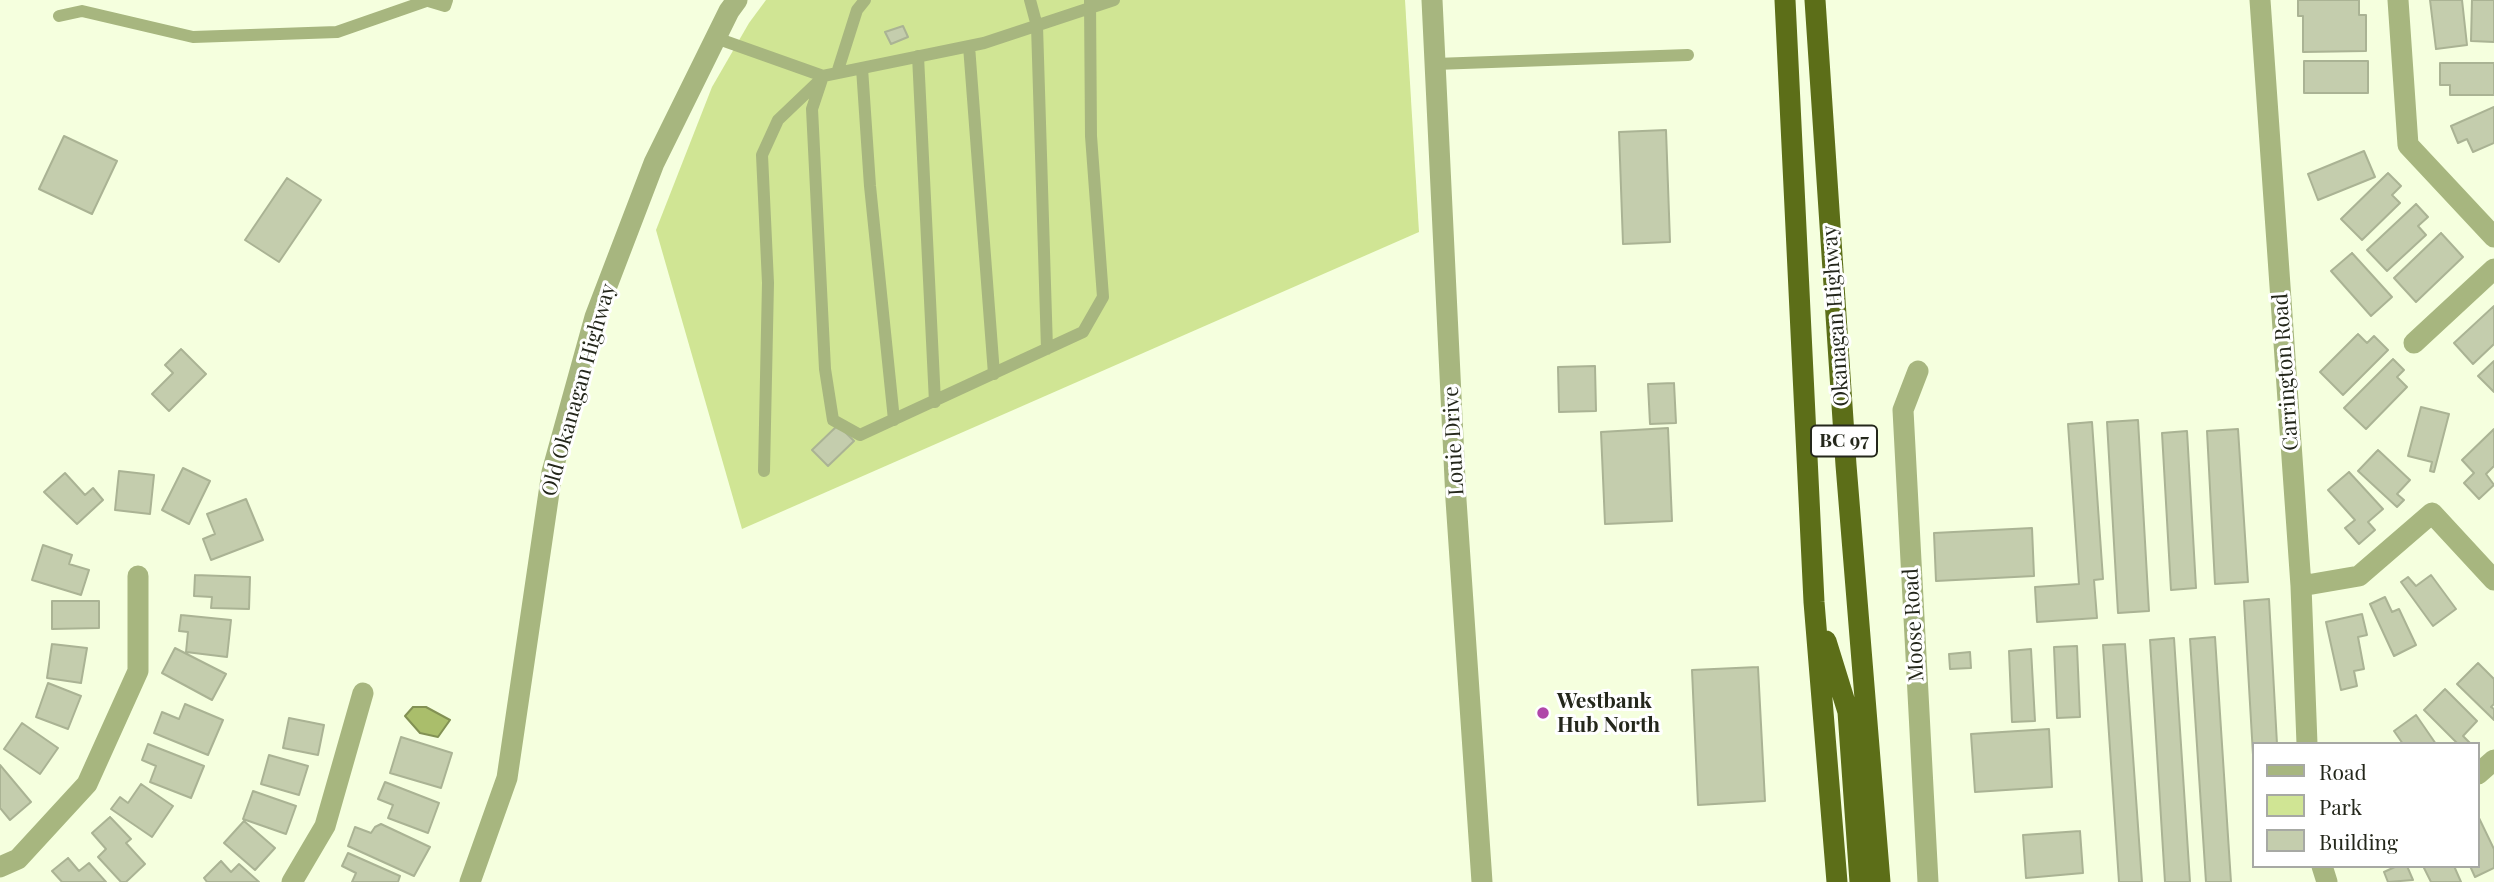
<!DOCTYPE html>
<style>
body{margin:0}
#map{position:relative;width:2494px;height:882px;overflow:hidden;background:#f5ffde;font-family:"Playfair Display",serif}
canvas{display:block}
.legend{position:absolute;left:2252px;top:742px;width:228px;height:126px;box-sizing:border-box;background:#fff;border:2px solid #a7a9a4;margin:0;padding:9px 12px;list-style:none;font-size:21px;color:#24271b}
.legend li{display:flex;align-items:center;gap:14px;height:35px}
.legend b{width:35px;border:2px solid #a7a9a4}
</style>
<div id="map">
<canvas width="2494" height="882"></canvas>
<ul class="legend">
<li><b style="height:9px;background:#a7b67f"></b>Road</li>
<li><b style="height:19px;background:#d0e594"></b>Park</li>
<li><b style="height:19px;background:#c4cdad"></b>Building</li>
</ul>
</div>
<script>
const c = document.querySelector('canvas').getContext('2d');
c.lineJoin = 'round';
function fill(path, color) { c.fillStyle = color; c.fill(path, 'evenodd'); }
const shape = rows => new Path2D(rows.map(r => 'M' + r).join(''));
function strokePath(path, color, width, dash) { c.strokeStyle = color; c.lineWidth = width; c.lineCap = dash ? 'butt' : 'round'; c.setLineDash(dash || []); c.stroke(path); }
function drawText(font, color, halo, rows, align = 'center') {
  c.font = font + ' "Playfair Display",serif'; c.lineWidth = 6; c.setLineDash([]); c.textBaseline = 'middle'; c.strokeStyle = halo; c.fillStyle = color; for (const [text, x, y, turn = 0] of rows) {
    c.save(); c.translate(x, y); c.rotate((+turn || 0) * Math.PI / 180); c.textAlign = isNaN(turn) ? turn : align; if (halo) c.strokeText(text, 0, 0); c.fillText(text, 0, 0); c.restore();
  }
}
fill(shape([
 [766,0,1405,0,1419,232,742,529,656,230,712,87,749,23]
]), '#d0e594');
const water = shape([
 [413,707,426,707,450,720,438,737,420,733,405,716,413,707]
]);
fill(water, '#aabe6b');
strokePath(water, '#829153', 2);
const building = shape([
 [2298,0,2359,0,2359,15,2366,15,2366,51,2303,52,2303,16,2298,16,2298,0],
 [2430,0,2462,0,2467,45,2436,49,2430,0],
 [2472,0,2494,0,2494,42,2471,41,2472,0],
 [903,26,908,37,891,44,885,32,903,26],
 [2304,61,2368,61,2368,93,2304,93,2304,61],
 [2440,63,2494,63,2494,95,2450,95,2450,85,2440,85,2440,63],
 [2494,107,2494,143,2473,152,2467,139,2458,143,2451,126,2494,107],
 [1666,130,1670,242,1623,244,1619,132,1666,130],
 [64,136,117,161,92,214,39,189,64,136],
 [2364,151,2375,177,2318,200,2308,174,2364,151],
 [2388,173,2401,186,2392,195,2400,203,2362,240,2341,219,2388,173],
 [287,178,321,200,279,262,245,240,287,178],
 [2416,204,2428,217,2418,226,2426,235,2387,271,2367,250,2416,204],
 [2441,233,2463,257,2416,302,2394,278,2441,233],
 [2352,253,2392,297,2371,316,2331,271,2352,253],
 [2494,306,2494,344,2473,364,2454,343,2494,306],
 [2358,334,2367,343,2374,336,2388,350,2343,395,2320,372,2358,334],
 [181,349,206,374,169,411,152,394,173,373,165,365,181,349],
 [2393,359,2404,370,2397,377,2407,387,2366,429,2344,408,2393,359],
 [2494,361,2494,392,2478,376,2494,361],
 [1595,366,1596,411,1559,412,1558,367,1595,366],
 [1674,383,1676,423,1650,424,1648,384,1674,383],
 [2421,407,2449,414,2434,472,2430,471,2432,462,2408,456,2421,407],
 [2138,420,2149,611,2118,613,2107,422,2138,420],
 [2092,422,2103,579,2094,580,2097,618,2037,622,2035,587,2079,584,2068,424,2092,422],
 [838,425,854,441,828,466,812,450,838,425],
 [1668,428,1672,521,1605,524,1601,432,1668,428],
 [2238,429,2248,582,2215,584,2207,431,2238,429],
 [2494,429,2494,466,2486,474,2494,485,2479,499,2464,483,2474,473,2462,460,2494,429],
 [2187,431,2196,588,2171,590,2162,433,2187,431],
 [2378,450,2410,480,2397,494,2404,500,2397,507,2358,471,2378,450],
 [183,468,210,481,189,524,162,510,183,468],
 [119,471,154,475,150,514,115,510,119,471],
 [2349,472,2383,509,2368,522,2375,530,2359,544,2345,528,2355,520,2328,490,2349,472],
 [65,473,85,495,93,488,103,500,77,524,44,492,65,473],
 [246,499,263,540,211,560,203,539,215,534,207,514,246,499],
 [2032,528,2034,576,1936,581,1934,533,2032,528],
 [43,545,72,555,69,564,89,570,81,595,32,580,43,545],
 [195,575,250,577,249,609,211,608,212,597,194,596,195,575],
 [2431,575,2456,609,2433,626,2401,582,2408,577,2416,586,2431,575],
 [2385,597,2392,612,2399,609,2416,645,2394,656,2370,604,2385,597],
 [2269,599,2277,744,2254,744,2254,772,2244,601,2269,599],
 [52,601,99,601,99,628,52,629,52,601],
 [2362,614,2367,635,2358,637,2364,669,2354,671,2357,686,2341,690,2326,622,2362,614],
 [181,615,231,620,227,657,186,652,188,632,179,631,181,615],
 [2215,637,2231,882,2206,882,2190,639,2215,637],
 [2174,638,2190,882,2165,882,2150,640,2174,638],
 [52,644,87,648,81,683,47,678,52,644],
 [2125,644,2142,882,2119,882,2103,645,2125,644],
 [2077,646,2080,717,2057,718,2054,647,2077,646],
 [175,648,226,674,212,700,162,673,175,648],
 [2031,649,2035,721,2012,722,2009,651,2031,649],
 [1970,652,1971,668,1950,669,1949,654,1970,652],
 [2478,663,2494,679,2494,704,2491,707,2494,709,2494,720,2457,684,2478,663],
 [1758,667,1765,801,1698,805,1692,670,1758,667],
 [48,683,81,696,68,729,36,717,48,683],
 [2445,689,2477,721,2463,736,2471,744,2458,744,2424,710,2445,689],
 [185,704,223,720,208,755,154,733,162,712,179,719,185,704],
 [2416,715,2436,744,2403,744,2394,731,2416,715],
 [289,718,324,725,318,755,283,748,289,718],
 [22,723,58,748,40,774,4,749,22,723],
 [2049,729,2052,787,1975,792,1971,734,2049,729],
 [401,737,452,753,441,788,390,773,401,737],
 [148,744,204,766,191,798,150,782,156,766,142,760,148,744],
 [269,755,308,766,299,795,261,784,269,755],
 [0,765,31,802,10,820,0,808,0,765],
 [385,782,439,803,428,833,388,818,393,805,378,799,385,782],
 [141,784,173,806,152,837,111,809,120,797,128,803,141,784],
 [253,791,296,806,286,834,243,819,253,791],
 [110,817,131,839,126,843,145,864,126,882,121,882,98,857,106,849,92,833,110,817],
 [2479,818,2494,849,2494,868,2475,877,2470,866,2478,866,2479,818],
 [244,821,275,848,255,870,224,843,244,821],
 [381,824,430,847,414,876,348,846,355,827,371,833,375,827,381,824],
 [2080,831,2083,873,2026,878,2023,835,2080,831],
 [348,853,400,876,398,882,352,882,356,873,342,866,348,853],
 [68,858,79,871,89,863,106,882,62,882,52,871,68,858],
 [221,861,231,872,239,864,259,882,207,882,204,878,221,861],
 [2397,866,2407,866,2413,880,2388,882,2384,872,2397,866],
 [2423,866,2454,866,2461,882,2431,882,2423,866]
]);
fill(building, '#c4cdad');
strokePath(building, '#aab394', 2);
strokePath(shape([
 [425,0,445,6,447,0],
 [1030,0,1037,26,1047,349],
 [59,16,82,11,193,37,337,32,426,1],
 [716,38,823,76,984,43,1114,0],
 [969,46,994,374],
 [918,56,935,402],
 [1435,64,1688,55],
 [862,68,870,186,894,420],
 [837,73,857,10,865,0],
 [823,76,812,109,825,369,833,420,860,435,1083,332,1103,297,1091,136,1090,0],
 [764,471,768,283,762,155,778,120,821,79]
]), '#a7b67f', 12);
strokePath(shape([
 [2260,0,2301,586,2307,744],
 [2398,0,2408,145,2494,237],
 [2414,343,2494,269],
 [1918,371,1903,410,1928,882],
 [2301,586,2359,576,2432,513,2494,580],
 [2478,774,2494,760],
 [2322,866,2327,882],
 [0,867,18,859,87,784,138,671,138,576],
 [292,882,325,826,363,693]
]), '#a7b67f', 21);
strokePath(shape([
 [1432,0,1456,500,1482,882],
 [470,882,507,778,552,472,595,317,654,163,729,11,737,0]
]), '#a7b67f', 21);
strokePath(shape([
 [1785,0,1814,602,1837,882],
 [1815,0,1846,465,1880,882],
 [1826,641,1848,712,1860,882]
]), '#5c6e18', 21);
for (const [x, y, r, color] of [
 [1543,713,7,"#b047a9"]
]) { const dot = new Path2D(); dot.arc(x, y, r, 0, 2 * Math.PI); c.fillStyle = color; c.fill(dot); strokePath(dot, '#fff', 2.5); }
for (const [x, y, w] of [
 [1844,441,66]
]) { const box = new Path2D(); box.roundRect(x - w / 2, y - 15.5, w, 31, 5); c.fillStyle = '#fff'; c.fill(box); strokePath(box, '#24271b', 2); }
drawText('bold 19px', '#24271b', null, [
 ["BC 97",1844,441]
]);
drawText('21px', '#24271b', '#fff', [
 ["Okanagan Highway",1836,316,-94],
 ["Carrington Road",2286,372,-94],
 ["Old Okanagan Highway",579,390,-74],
 ["Louie Drive",1454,441,-93],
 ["Moose Road",1914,625,-93]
]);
drawText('bold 21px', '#24271b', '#fff', [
 ["Westbank",1557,701],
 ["Hub North",1557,725]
], 'left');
</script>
